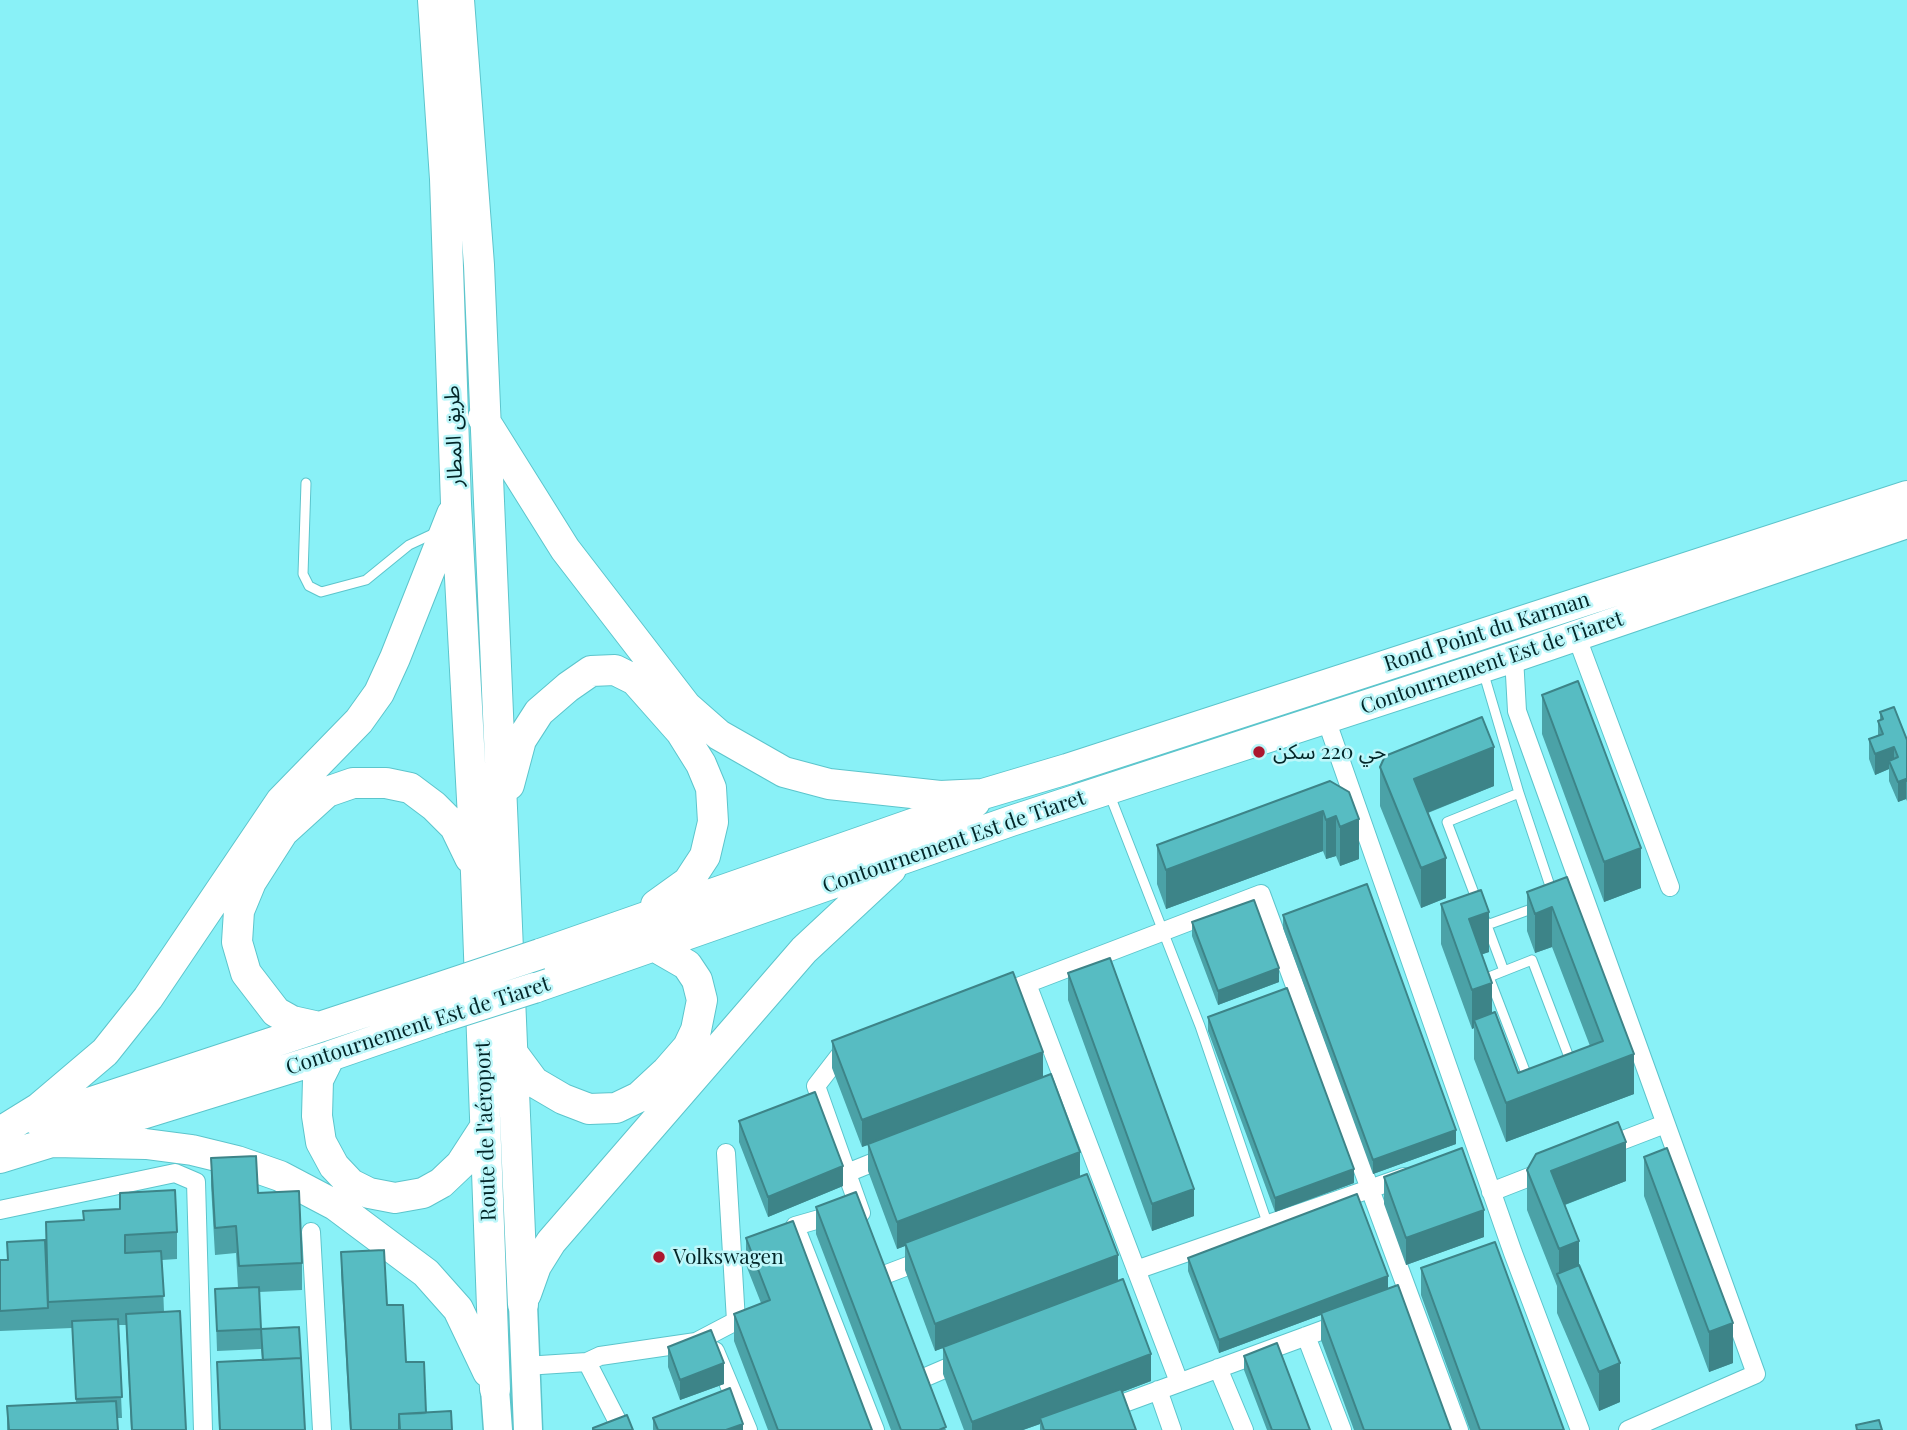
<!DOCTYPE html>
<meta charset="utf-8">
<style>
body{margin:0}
canvas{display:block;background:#89f1f7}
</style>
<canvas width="1907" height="1430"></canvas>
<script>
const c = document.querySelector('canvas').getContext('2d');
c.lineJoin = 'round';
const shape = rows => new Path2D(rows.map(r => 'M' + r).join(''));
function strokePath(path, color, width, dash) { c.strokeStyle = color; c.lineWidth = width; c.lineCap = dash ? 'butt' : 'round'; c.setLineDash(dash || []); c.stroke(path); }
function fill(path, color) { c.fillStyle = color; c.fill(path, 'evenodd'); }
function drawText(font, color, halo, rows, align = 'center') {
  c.font = font + ' "Playfair Display","Noto Sans Arabic",serif'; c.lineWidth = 5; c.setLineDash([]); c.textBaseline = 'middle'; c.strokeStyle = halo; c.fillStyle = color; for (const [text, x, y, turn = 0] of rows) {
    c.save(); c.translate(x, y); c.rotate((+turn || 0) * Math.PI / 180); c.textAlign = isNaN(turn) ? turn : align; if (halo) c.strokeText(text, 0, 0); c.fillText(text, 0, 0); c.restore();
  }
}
const service = shape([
 [306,483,303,574,309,586,321,592,366,580,409,545,437,532],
 [1483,671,1519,793],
 [1109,793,1200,1026,1268,1225],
 [1477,901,1447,822,1519,793,1553,895],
 [1485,920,1504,971],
 [1487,925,1537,907],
 [1532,960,1575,1073,1532,1089,1489,977,1532,960]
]);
const minor = shape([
 [1576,635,1670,887],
 [1514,657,1517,711,1756,1374,1628,1430],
 [1326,719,1513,1253,1580,1430],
 [1027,984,1179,1382],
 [997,995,1261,894,1459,1430],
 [847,1052,840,1055,816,1086,861,1213],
 [1605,1147,1665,1124],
 [847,1173,889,1156],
 [1491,1192,1550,1169],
 [0,1210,175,1173,196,1182,203,1430],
 [837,1214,795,1226,875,1430],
 [311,1232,322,1430],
 [1136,1270,1404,1177],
 [884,1275,926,1259],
 [1306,1336,1342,1430],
 [715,1351,748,1430],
 [587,1362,622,1430],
 [525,1366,587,1362,600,1356,696,1342,736,1321,726,1153],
 [1218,1368,1244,1430],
 [921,1379,963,1361],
 [1158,1390,1172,1430],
 [1105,1410,1342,1323]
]);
const primary = shape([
 [523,1304,528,1430],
 [495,1389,498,1430]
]);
const trunk = shape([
 [433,0,445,179,456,504,476,873,495,1389],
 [459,0,479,265,523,1304],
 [483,418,565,549,686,706,719,735,784,772,829,784,940,796,983,794,1067,769,1907,496],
 [509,785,521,740,539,712,568,687,591,671,615,670,635,680,681,732,701,764,711,788,713,822,705,856,688,882,656,905],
 [540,954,975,802],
 [534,988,1011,821,1514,657,1907,523],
 [319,1027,292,1021,276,1012,246,973,237,942,239,911,251,882,283,832,327,792,353,783,386,783,410,788,434,806,455,827,470,858],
 [514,1055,534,1082,563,1099,589,1109,616,1108,639,1097,667,1071,688,1047,696,1030,702,1000,697,980,687,965,654,946],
 [330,1056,318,1080,317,1116,321,1142,334,1166,351,1184,369,1193,395,1198,423,1193,441,1183,461,1164,485,1127],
 [37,1120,435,989],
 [0,1132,39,1108,105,1052,148,998,281,801,359,721,379,693,395,658,452,514],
 [54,1142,146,1144,192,1150,237,1161,280,1176,335,1205,426,1273,458,1309,488,1372],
 [0,1158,330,1056,440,1018],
 [526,1294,536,1266,551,1242,804,950,891,869]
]);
strokePath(service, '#5cc5cc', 11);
strokePath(minor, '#5cc5cc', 20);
strokePath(primary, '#5cc5cc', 31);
strokePath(trunk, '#5cc5cc', 32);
strokePath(service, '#fff', 9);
strokePath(minor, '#fff', 18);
strokePath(primary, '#fff', 28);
strokePath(trunk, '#fff', 30);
const trunkBridge = shape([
 [435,989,540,954],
 [440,1018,534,988]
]);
strokePath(trunkBridge, '#5cc5cc', 32, []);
strokePath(trunkBridge, '#fff', 30);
fill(shape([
 [1542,695,1641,888,1604,902,1542,734],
 [1880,712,1907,740,1907,801,1906,799,1898,802,1889,781,1889,769,1875,775,1869,759,1869,739,1878,735,1878,721,1880,720],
 [1380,767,1494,786,1428,813,1446,898,1421,908,1380,806],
 [1330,781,1359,859,1340,866,1336,856,1326,859,1323,851,1166,909,1157,884,1157,845],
 [1567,877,1634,1094,1506,1142,1474,1059,1474,1028,1472,1029,1441,944,1441,904,1489,952,1482,954,1492,1013,1518,1073,1590,1046,1552,947,1535,953,1527,931,1527,892],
 [1283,915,1456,1144,1373,1174,1283,928],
 [1192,922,1279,982,1218,1005,1192,936],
 [1068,973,1194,1216,1152,1231,1068,1000],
 [1208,1017,1354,1183,1275,1212,1208,1031],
 [832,1041,1043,1077,1118,1281,1151,1381,1122,1392,1136,1430,1040,1430,1040,1424,1023,1430,964,1430,943,1374,943,1348,935,1351,905,1270,905,1246,897,1249,868,1171,868,1145,862,1147,832,1068],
 [739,1121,843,1186,768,1217,739,1142],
 [1644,1157,1733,1363,1709,1372,1644,1196],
 [211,1158,258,1193,302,1263,302,1290,259,1292,261,1329,305,1430,219,1430,217,1362,262,1360,261,1349,217,1351,215,1289,238,1288,236,1253,215,1255,211,1185],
 [1527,1170,1626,1181,1565,1205,1579,1266,1620,1402,1599,1411,1557,1313,1557,1286,1527,1210],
 [1384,1177,1484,1237,1406,1265,1384,1204],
 [120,1193,177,1232,177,1259,162,1260,164,1312,186,1430,131,1430,126,1325,118,1325,122,1418,117,1418,118,1430,7,1430,7,1406,76,1403,72,1328,0,1331,0,1260,7,1260,7,1242,47,1285,46,1222,83,1220,83,1211,120,1209],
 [816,1207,946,1430,891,1430,816,1234],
 [746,1238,872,1430,768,1430,734,1341,734,1314,761,1303,746,1265],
 [341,1252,387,1305,406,1362,426,1413,452,1430,350,1430,341,1272],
 [1188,1258,1388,1289,1451,1430,1354,1430,1321,1340,1321,1315,1219,1353,1188,1271],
 [1421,1268,1564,1430,1470,1430,1421,1295],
 [668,1347,724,1384,680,1400,668,1367],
 [1244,1356,1310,1430,1267,1430,1244,1370],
 [653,1418,743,1430,653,1430]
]), '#4ba2a7');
fill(shape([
 [1494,747,1494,786,1414,818,1414,779],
 [1894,747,1894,767,1889,761,1889,769,1875,775,1875,754],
 [1906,779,1906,799,1898,802,1898,782],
 [1323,811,1323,851,1166,909,1166,870],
 [1336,816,1336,856,1326,859,1326,820],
 [1359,819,1359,859,1340,866,1340,827],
 [1641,848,1641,888,1604,902,1604,862],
 [1446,858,1446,898,1421,908,1421,868],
 [1552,907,1552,947,1535,953,1535,914],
 [1489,912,1489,952,1469,959,1469,919],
 [1279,968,1279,982,1218,1005,1218,991],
 [1492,983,1492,1022,1474,1020,1474,1028,1472,1029,1472,990],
 [1043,1052,1043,1079,862,1147,862,1120],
 [1634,1054,1634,1094,1506,1142,1506,1103],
 [1456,1130,1456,1144,1373,1174,1373,1160],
 [1626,1142,1626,1181,1551,1210,1551,1171],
 [1080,1152,1080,1179,905,1243,905,1246,897,1249,897,1222],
 [843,1166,843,1186,768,1217,768,1197],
 [1354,1169,1354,1183,1275,1212,1275,1198],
 [1194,1189,1194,1216,1152,1231,1152,1204],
 [1484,1210,1484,1237,1406,1265,1406,1238],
 [1579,1241,1579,1281,1559,1277,1559,1249],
 [1118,1255,1118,1282,935,1351,935,1324],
 [1388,1276,1388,1290,1219,1353,1219,1340],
 [1733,1323,1733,1363,1709,1372,1709,1332],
 [1151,1354,1151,1381,1041,1423,1040,1418,1040,1424,1023,1430,972,1430,972,1422],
 [724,1363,724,1384,680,1400,680,1380],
 [1620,1363,1620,1402,1599,1411,1599,1372],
 [743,1424,743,1430,726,1430]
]), '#3d8488');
const building = shape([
 [1578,681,1641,848,1604,862,1542,695,1578,681],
 [1894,707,1907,740,1907,781,1906,779,1898,782,1889,761,1898,757,1894,747,1875,754,1869,739,1883,734,1878,721,1883,719,1880,712,1894,707],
 [1482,717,1494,747,1414,779,1446,858,1421,868,1380,767,1385,756,1482,717],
 [1330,781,1349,792,1359,819,1340,827,1336,816,1326,820,1323,811,1166,870,1157,845,1330,781],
 [1567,877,1634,1054,1506,1103,1474,1020,1495,1012,1518,1073,1603,1041,1552,907,1535,914,1527,892,1567,877],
 [1367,884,1456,1130,1373,1160,1283,915,1367,884],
 [1481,890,1489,912,1469,919,1492,983,1472,990,1441,904,1481,890],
 [1254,900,1279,968,1218,991,1192,922,1254,900],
 [1110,958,1194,1189,1152,1204,1068,973,1110,958],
 [1013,972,1043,1052,862,1120,832,1041,1013,972],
 [1287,988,1354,1169,1275,1198,1208,1017,1287,988],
 [1051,1074,1080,1152,897,1222,868,1144,1051,1074],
 [815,1092,843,1166,768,1197,739,1121,815,1092],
 [1618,1122,1626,1142,1551,1171,1579,1241,1559,1249,1527,1170,1536,1154,1618,1122],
 [1462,1148,1484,1210,1406,1238,1384,1177,1462,1148],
 [1667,1148,1733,1323,1709,1332,1644,1157,1667,1148],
 [256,1156,258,1193,299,1191,302,1263,239,1266,236,1226,215,1228,211,1158,256,1156],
 [1087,1174,1118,1255,935,1324,905,1243,1087,1174],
 [175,1190,177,1232,125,1235,125,1253,161,1251,164,1296,48,1302,46,1222,84,1220,83,1211,120,1209,120,1193,175,1190],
 [856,1192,946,1427,939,1430,901,1430,816,1207,856,1192],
 [1357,1194,1388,1276,1219,1340,1188,1258,1357,1194],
 [793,1221,872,1430,778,1430,734,1314,770,1300,746,1238,793,1221],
 [45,1240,48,1308,0,1311,0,1260,8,1260,7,1242,45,1240],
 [1495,1242,1564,1430,1480,1430,1421,1268,1495,1242],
 [384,1250,387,1305,403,1305,406,1362,424,1362,426,1413,399,1414,399,1430,351,1430,341,1252,384,1250],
 [1579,1265,1620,1363,1599,1372,1557,1274,1579,1265],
 [1123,1279,1151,1354,972,1422,943,1347,1123,1279],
 [1398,1285,1451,1430,1364,1430,1321,1313,1398,1285],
 [259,1287,261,1329,217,1331,215,1289,259,1287],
 [180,1311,186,1430,132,1430,126,1314,180,1311],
 [118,1319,122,1397,76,1399,72,1321,118,1319],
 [299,1327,301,1358,263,1360,261,1329,299,1327],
 [711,1330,724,1363,680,1380,668,1347,711,1330],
 [1277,1343,1310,1430,1272,1430,1244,1356,1277,1343],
 [301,1358,305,1430,220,1430,217,1362,301,1358],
 [730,1388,743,1424,726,1430,658,1430,653,1418,730,1388],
 [1121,1389,1136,1430,1044,1430,1040,1418,1121,1389],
 [116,1401,118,1430,9,1430,7,1406,116,1401],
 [451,1411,452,1430,400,1430,399,1414,451,1411],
 [627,1415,633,1430,593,1430,593,1428,627,1415],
 [1879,1420,1882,1430,1857,1430,1856,1425,1879,1420]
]);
fill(building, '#57bcc2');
strokePath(building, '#3d8488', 2);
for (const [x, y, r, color] of [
 [1259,752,7,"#ac172f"],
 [659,1257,7,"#ac172f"]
]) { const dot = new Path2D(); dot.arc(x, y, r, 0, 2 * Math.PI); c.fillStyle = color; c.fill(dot); strokePath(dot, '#bdf7fa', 2.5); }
drawText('21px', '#032628', '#bdf7fa', [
 ["طريق المطار",454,436,-92],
 ["Rond Point du Karman",1487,632,-18],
 ["Contournement Est de Tiaret",1492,663,-19],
 ["Contournement Est de Tiaret",954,842,-19],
 ["Contournement Est de Tiaret",418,1026,-18],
 ["Route de l'aéroport",486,1131,-92]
]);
drawText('21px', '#032628', '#bdf7fa', [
 ["حي 220 سكن",1273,752],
 ["Volkswagen",673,1257]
], 'left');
</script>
